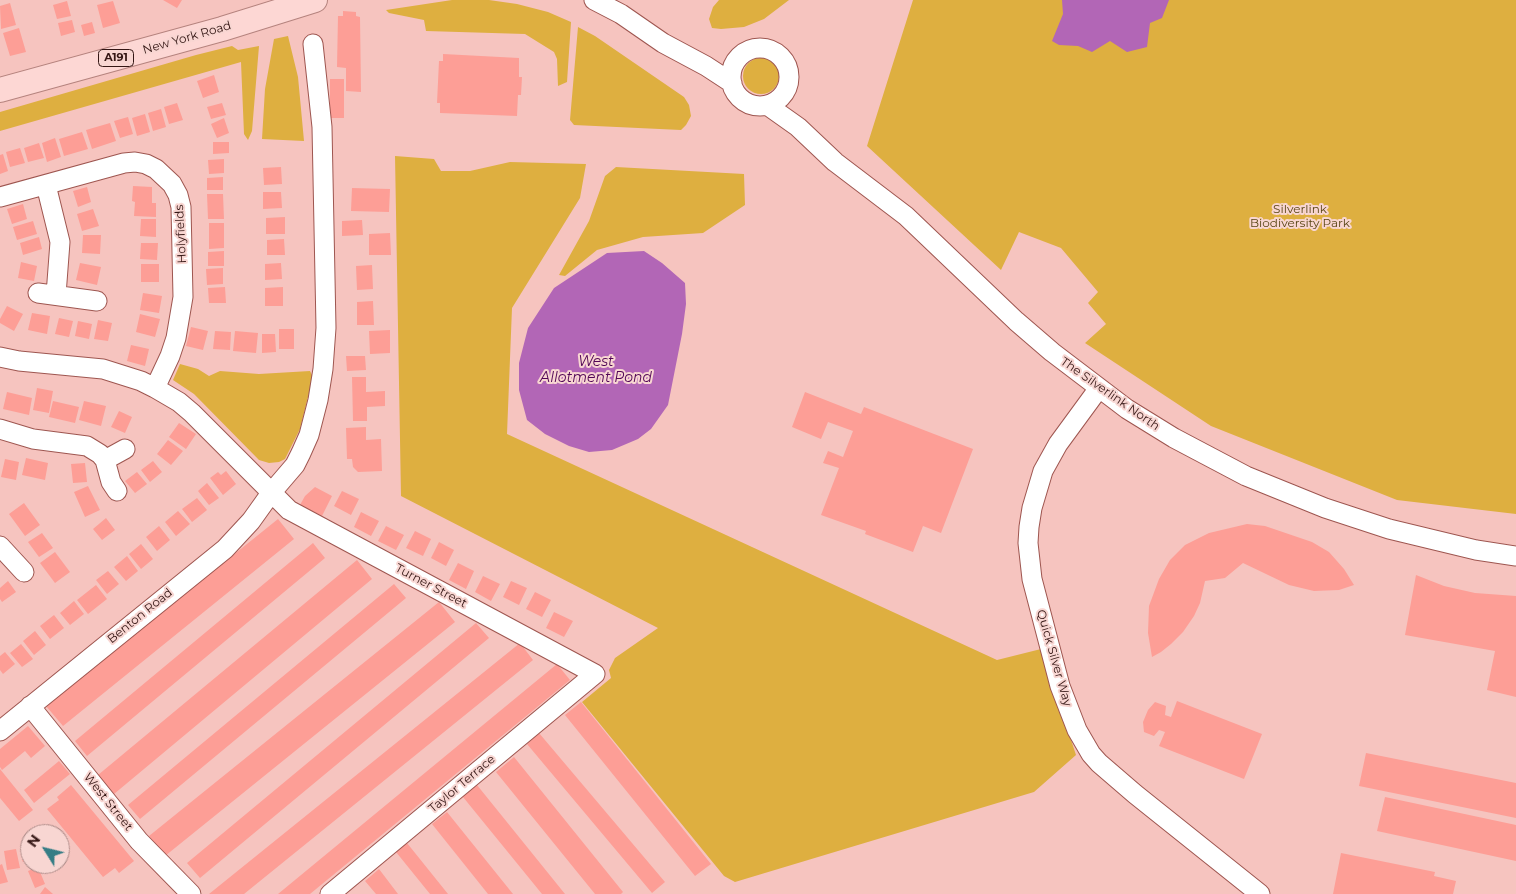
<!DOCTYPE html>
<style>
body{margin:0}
#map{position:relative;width:1516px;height:894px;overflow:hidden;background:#f6c4bf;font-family:Montserrat,sans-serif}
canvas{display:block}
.north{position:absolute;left:20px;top:824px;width:50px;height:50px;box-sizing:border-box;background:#f8d6d2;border:1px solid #aa8986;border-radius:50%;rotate:306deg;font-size:14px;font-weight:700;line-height:20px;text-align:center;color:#341614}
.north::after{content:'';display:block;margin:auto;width:18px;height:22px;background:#357d85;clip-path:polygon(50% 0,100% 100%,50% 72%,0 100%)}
</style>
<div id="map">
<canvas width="1516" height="894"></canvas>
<div class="north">N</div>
</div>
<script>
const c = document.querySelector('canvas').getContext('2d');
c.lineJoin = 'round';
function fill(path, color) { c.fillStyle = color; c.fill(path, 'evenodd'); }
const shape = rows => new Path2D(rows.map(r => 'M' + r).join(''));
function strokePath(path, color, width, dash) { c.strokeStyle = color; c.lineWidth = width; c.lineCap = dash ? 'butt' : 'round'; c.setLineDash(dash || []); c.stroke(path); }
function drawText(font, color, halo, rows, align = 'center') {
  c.font = font + ' Montserrat,sans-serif'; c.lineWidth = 4; c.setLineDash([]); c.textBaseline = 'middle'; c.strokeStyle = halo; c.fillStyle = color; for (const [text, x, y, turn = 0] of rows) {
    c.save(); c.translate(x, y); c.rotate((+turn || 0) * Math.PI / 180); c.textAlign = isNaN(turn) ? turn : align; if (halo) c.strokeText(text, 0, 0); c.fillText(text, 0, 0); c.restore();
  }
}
fill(shape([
 [452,0,489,0,517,4,548,12,571,22,567,82,558,86,557,59,554,52,525,34,426,31,424,20,389,13,386,10],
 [719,0,789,0,764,19,744,27,721,29,712,28,709,19,713,7],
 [913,0,1516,0,1516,514,1397,500,1211,426,1085,343,1106,324,1088,303,1098,292,1061,248,1019,232,1001,270,867,146],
 [578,27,595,36,684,97,689,105,691,116,686,125,681,130,574,125,570,120],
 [288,36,298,77,304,141,262,139,265,89,274,39],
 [232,46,238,50,259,46,252,131,248,140,244,134,241,62,0,131,0,112,196,55],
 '743 76a18 18 0 1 1 36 0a18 18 0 1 1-36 0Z',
 [395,156,434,159,441,171,470,171,510,162,586,164,580,198,512,308,507,434,997,660,1041,649,1076,755,1034,792,735,882,724,876,582,702,611,678,609,670,615,658,658,628,401,496],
 [616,167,744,174,745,205,703,233,643,237,597,250,565,276,559,275,589,221,605,176],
 [180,364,198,369,209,376,220,371,259,374,310,371,313,377,300,429,285,459,279,462,269,463,259,460,194,394,173,380]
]), '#deaf40');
fill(shape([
 [1062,0,1169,0,1162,18,1150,23,1147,47,1127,52,1110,41,1092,52,1078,46,1059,45,1052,41,1063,14],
 [644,251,662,263,685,283,686,304,682,334,668,405,651,429,638,439,612,450,589,452,569,446,545,434,527,420,519,390,519,363,528,328,554,288,607,253]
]), '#b266b6');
fill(shape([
 [163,0,182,0,177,8],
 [67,1,71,16,57,19,53,5],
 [113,1,120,23,103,28,97,5],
 [10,3,16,25,1,29,0,6],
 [343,11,356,12,356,16,360,17,361,92,346,91,346,68,337,67,338,16,343,16],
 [72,20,75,32,61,36,58,23],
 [92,22,95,33,84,36,81,25],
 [19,28,26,52,10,56,3,33],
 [443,54,519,58,519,77,522,77,521,95,518,95,517,116,440,113,440,103,437,103,439,61,443,61],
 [214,75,219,92,203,98,197,81],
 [330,79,344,79,344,118,330,118],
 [177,103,183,120,169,124,164,107],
 [222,103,226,115,211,119,207,107],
 [161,109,166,127,153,131,148,113],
 [145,114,150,132,137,136,132,118],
 [128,117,133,134,120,138,114,121],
 [224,118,229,133,217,138,211,124],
 [110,123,116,141,92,149,86,130],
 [82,132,88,149,64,156,59,139],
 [55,138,61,157,47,162,42,143],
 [213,142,229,142,229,153,213,154],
 [39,143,44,158,28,162,24,148],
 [20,148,25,163,10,167,6,152],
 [3,154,8,171,0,174,0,155],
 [224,159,224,173,209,174,208,160],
 [281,167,282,184,264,185,263,168],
 [223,177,223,190,207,190,207,178],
 [133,186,152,187,152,203,156,203,156,217,134,216,135,202,132,201],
 [87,187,91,202,78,207,73,191],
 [352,188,390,189,389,212,351,211],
 [263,192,281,192,282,208,263,209],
 [207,194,223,194,224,219,208,219],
 [23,204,27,219,12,224,7,209],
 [93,209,99,226,82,231,77,214],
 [285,217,285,234,266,234,266,218],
 [141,219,156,219,156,237,140,236],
 [362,220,363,235,342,236,342,221],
 [33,221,37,234,17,240,13,227],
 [209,223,224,223,224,248,209,249],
 [390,233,391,255,369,255,369,234],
 [83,235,101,235,100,254,82,253],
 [39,237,42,249,23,255,20,243],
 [284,239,285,255,267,255,267,240],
 [141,243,158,243,157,260,140,259],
 [224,251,224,266,208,266,208,252],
 [21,262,37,266,34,281,18,278],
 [80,263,101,267,97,285,76,280],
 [281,263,282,279,265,280,265,264],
 [141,264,159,264,159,282,141,282],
 [372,265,373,289,357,290,356,266],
 [223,268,223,284,207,285,206,269],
 [225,287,226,303,209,303,208,288],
 [283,287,283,306,265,306,265,288],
 [143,293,162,296,159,313,140,310],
 [373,301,374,325,357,325,357,302],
 [7,306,23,314,14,331,0,323,0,319],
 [32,313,50,316,47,334,28,330],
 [140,314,160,319,155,337,136,332],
 [59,318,73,321,69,337,55,334],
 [98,320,112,323,108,341,94,339],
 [78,321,92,324,89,339,75,336],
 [191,327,208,331,203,350,186,346],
 [279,329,294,329,294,349,279,349],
 [390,330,390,353,370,354,369,331],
 [215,331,231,332,230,350,213,349],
 [235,331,258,333,256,353,233,351],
 [262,334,275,334,276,352,262,353],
 [131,345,149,349,145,366,127,361],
 [346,356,365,356,366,370,347,371],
 [352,377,366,377,366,392,385,391,385,406,367,407,367,421,353,421],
 [37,388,53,391,49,413,33,410],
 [7,392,32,398,29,415,3,409],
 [805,392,861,414,864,407,973,449,941,533,923,526,913,552,865,534,866,531,821,515,839,468,823,463,828,451,843,457,853,431,828,422,821,439,792,427],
 [53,401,79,407,75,423,49,417],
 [84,401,106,406,101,426,79,420],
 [119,411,132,417,125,433,111,427],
 [179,423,196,434,186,449,169,437],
 [366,427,366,440,381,439,382,471,358,472,353,467,352,459,347,459,346,428],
 [168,440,183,451,171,465,157,454],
 [26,458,48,463,45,480,22,475],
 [5,459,19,462,16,480,1,477],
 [153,461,162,472,150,482,141,470],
 [85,463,87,482,73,483,71,464],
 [226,471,236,484,223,495,210,478,218,472,221,475],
 [137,472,147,484,135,493,125,481],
 [207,483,219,498,209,505,198,491],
 [88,486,100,510,85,517,74,492],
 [315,487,332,496,322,516,300,505,305,496],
 [342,491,359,499,351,515,334,506],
 [197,498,207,510,192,522,182,509],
 [24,503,40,525,25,536,9,514],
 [178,511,190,524,176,536,165,522],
 [361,512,379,521,371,536,354,527],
 [106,518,115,530,102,540,93,529],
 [278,519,294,539,63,726,46,706],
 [1247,524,1265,526,1312,542,1329,552,1344,569,1354,585,1339,590,1314,591,1289,585,1243,563,1225,578,1205,581,1200,603,1194,616,1183,632,1171,644,1161,652,1152,657,1148,633,1149,606,1159,579,1170,560,1185,545,1209,533],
 [159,526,170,540,157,551,146,537],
 [386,526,404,535,396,550,378,541],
 [415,531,431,539,423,556,406,548],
 [42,533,53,548,39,557,28,542],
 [439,542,454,550,446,566,431,558],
 [313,543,325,558,87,756,75,741],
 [141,544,153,559,141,569,129,554],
 [55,552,70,572,55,583,40,563],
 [127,556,138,571,126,581,114,567],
 [357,560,372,579,114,794,98,775],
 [458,563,474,571,466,589,449,580],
 [108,571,119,584,107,594,96,580],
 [1416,575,1444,586,1475,593,1516,596,1516,697,1487,690,1495,651,1405,635],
 [483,576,500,584,491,601,475,592],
 [8,581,16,592,2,602,0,599,0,588],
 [511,581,527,588,519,605,503,597],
 [394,584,406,598,140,819,128,805],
 [96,585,107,599,88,614,77,600],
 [535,592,551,600,542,617,526,609],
 [74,601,84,614,70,625,60,613],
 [439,602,455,622,165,856,149,836],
 [554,612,573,621,564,637,546,628],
 [54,615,64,628,50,639,40,626],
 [476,623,489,638,200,878,187,863],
 [35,631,46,645,34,655,23,641],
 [520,643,533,660,244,894,209,894],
 [21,644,33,659,22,667,10,653],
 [5,652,15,664,3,674,0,670,0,656],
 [557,664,570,680,310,894,278,894],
 [1177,701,1262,734,1244,779,1159,746,1165,732,1159,730,1154,736,1144,732,1143,722,1148,710,1155,702,1166,706,1165,715,1171,717],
 [581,702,711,864,695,876,565,715],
 [28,726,45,746,31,758,25,751,2,770,0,767,0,749],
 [539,733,665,882,652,893,527,744],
 [1366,753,1516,783,1516,818,1359,786],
 [514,757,623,892,621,894,595,894,496,772],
 [59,761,70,774,34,803,24,790],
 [0,769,33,810,19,821,0,798],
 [71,785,134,861,119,873,115,868,103,877,47,809,59,800,57,797],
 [477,785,565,894,542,894,463,797],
 [1385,797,1516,825,1516,861,1377,831],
 [447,812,513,894,488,894,432,824],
 [407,843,448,894,430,894,396,852],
 [16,849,20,868,7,870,4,851],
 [28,851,30,852,30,864,35,864,34,867,22,861],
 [1341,853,1435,872,1434,876,1456,881,1453,894,1333,894],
 [2,864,8,882,0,884,0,865],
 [38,867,45,884,35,888,28,871],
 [379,869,398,894,376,894,365,881],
 [45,887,53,894,40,894]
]), '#fd9e96');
const minor = shape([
 [594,0,621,14,663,43,706,66,732,83],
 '731 77a29 29 0 1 1 58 0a29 29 0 1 1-58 0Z',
 [767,105,798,127,835,162,906,216,1016,321,1052,352,1127,409,1174,438,1246,476,1325,508,1389,529,1476,550,1516,556],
 [46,185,60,242,56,295],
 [0,197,124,163,135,162,146,164,156,169,172,184,178,195,181,207,183,297,176,338,170,356,155,388],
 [38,293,97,301],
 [0,357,19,361,103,369,141,381,155,388,179,402,192,413,289,510,595,674,330,894],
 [1099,388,1058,444,1043,471,1032,508,1029,527,1028,543,1032,579,1060,686,1077,730,1091,754,1099,763,1135,794,1260,894],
 [0,429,33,439,87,446,100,454,105,460],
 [117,491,111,482,105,460,125,449],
 [0,546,24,572],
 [30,706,139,841,191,894],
 [0,731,225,549,251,521,271,493,295,465,301,453,309,435,318,400,323,369,326,328,322,127,313,44]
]);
const major = shape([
 [0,90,222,29,315,0]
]);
strokePath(minor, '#9e5650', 21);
strokePath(major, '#b5837e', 26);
strokePath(minor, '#fff', 19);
strokePath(major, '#fdd7d4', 24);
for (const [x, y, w] of [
 [116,58,35]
]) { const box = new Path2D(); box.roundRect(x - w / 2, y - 8.5, w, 17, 4); c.fillStyle = '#f8d6d2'; c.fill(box); strokePath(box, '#341614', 1); }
drawText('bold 11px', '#341614', null, [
 ["A191",116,58]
]);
drawText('12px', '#341614', '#f8d6d2', [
 ["New York Road",187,38,-16],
 ["Holyfields",181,234,-93],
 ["The Silverlink North",1110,394,35],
 ["Turner Street",431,586,28],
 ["Benton Road",140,616,-39],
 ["Quick Silver Way",1054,658,74],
 ["Taylor Terrace",462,784,-40],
 ["West Street",108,802,51]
]);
drawText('12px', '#5a4616', '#f8d6d2', [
 ["Silverlink",1300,209],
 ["Biodiversity Park",1300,223]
]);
drawText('italic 14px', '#510656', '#f8d6d2', [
 ["West",596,362],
 ["Allotment Pond",596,378]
]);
</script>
